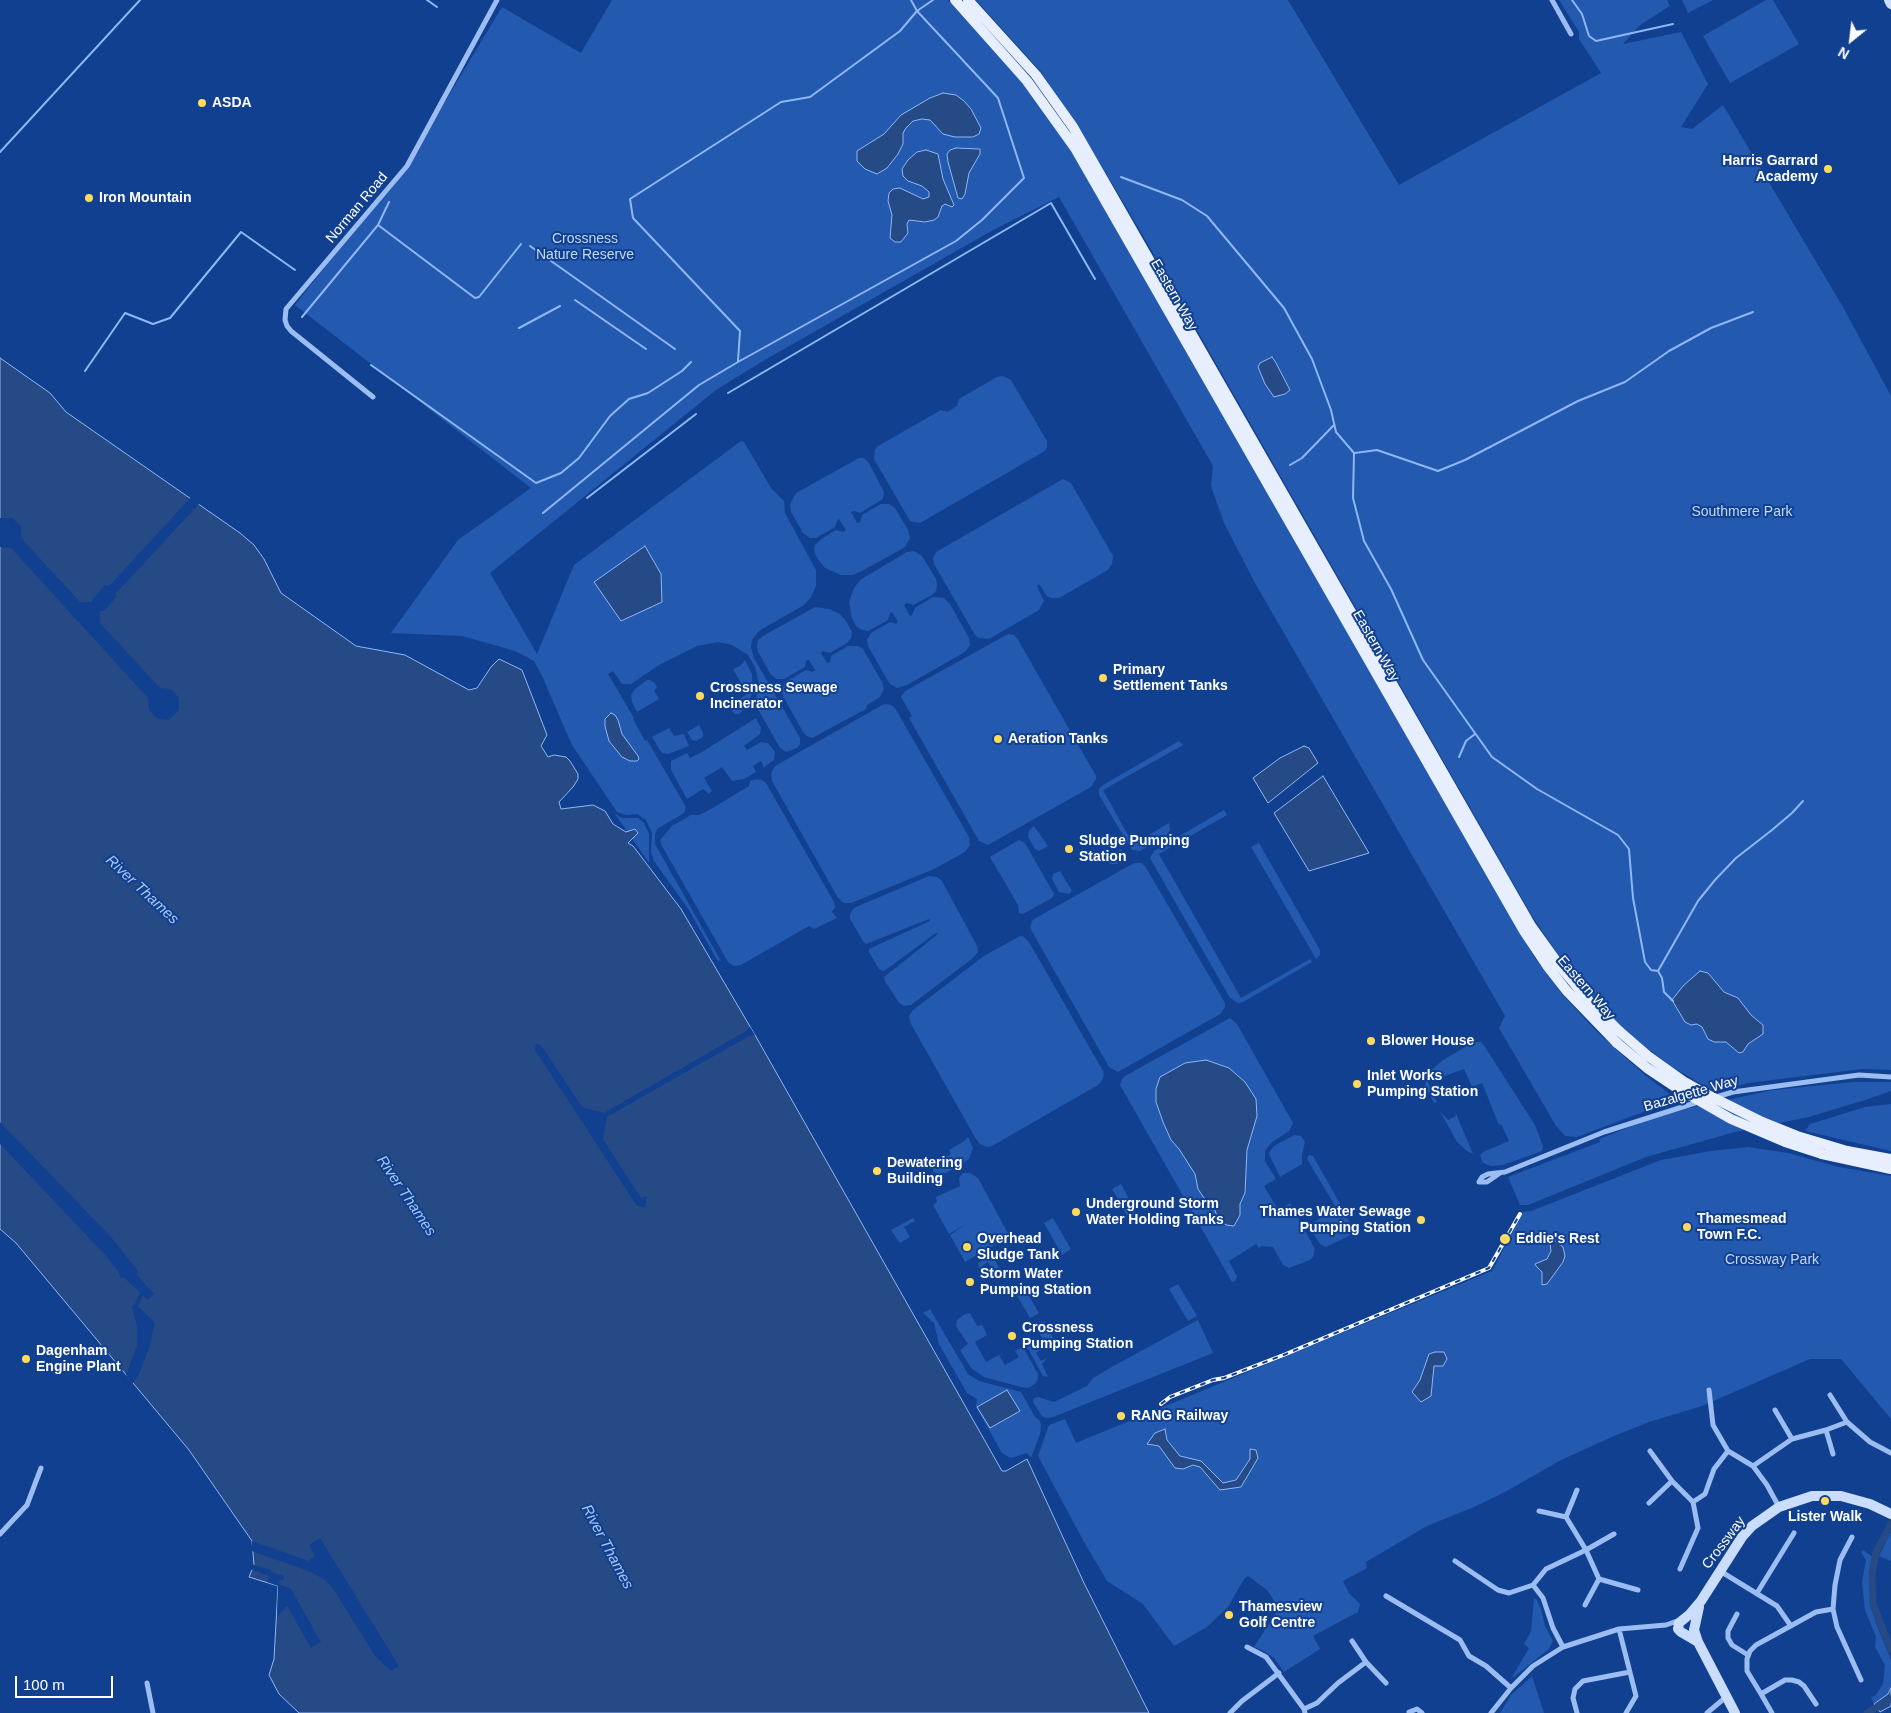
<!DOCTYPE html>
<style>
body{margin:0}
#map{position:relative;width:1891px;height:1713px;overflow:hidden;background:#114090;font-family:Arial,sans-serif}
canvas{display:block}
.north{position:absolute;left:1826px;top:15px;width:50px;height:50px;-webkit-text-stroke:4px #114090;paint-order:stroke;rotate:209deg;font-size:14px;font-weight:700;line-height:20px;text-align:center;color:#fff}
.north::after{content:'';display:block;margin:auto;width:18px;height:22px;background:#fff;clip-path:polygon(50% 0,100% 100%,50% 72%,0 100%)}
.scale{position:absolute;left:15px;top:1676px;width:98px;height:22px;box-sizing:border-box;border:2px solid #fff;border-top:0;padding-left:6px;font-size:15px;line-height:18px;white-space:nowrap;color:#fff;-webkit-text-stroke:4px #114090;paint-order:stroke}
</style>
<div id="map">
<canvas width="1891" height="1713"></canvas>
<div class="north">N</div>
<div class="scale">100 m</div>
</div>
<script>
const c = document.querySelector('canvas').getContext('2d');
c.lineJoin = 'round';
function fill(path, color) { c.fillStyle = color; c.fill(path, 'evenodd'); }
const shape = rows => new Path2D(rows.map(r => 'M' + r).join(''));
function strokePath(path, color, width, dash) { c.strokeStyle = color; c.lineWidth = width; c.lineCap = dash ? 'butt' : 'round'; c.setLineDash(dash || []); c.stroke(path); }
function drawText(font, color, halo, rows, align = 'center') {
  c.font = font + ' Arial,sans-serif'; c.lineWidth = 4; c.setLineDash([]); c.textBaseline = 'middle'; c.strokeStyle = halo; c.fillStyle = color; for (const [text, x, y, turn = 0] of rows) {
    c.save(); c.translate(x, y); c.rotate((+turn || 0) * Math.PI / 180); c.textAlign = isNaN(turn) ? turn : align; if (halo) c.strokeText(text, 0, 0); c.fillText(text, 0, 0); c.restore();
  }
}
fill(shape([
 [612,0,948,0,1026,87,1070,149,1535,958,1562,994,1597,1032,1646,1076,1679,1101,1651,1109,1577,1137,1565,1136,1556,1126,1499,1028,1505,1016,1255,583,1224,523,1211,486,1213,466,1059,197,995,229,763,361,716,390,490,573,537,654,574,565,741,441,744,442,771,488,784,501,785,513,816,570,816,586,811,597,804,605,759,631,752,640,751,647,754,658,800,738,800,744,797,748,786,752,780,748,755,704,759,684,755,667,748,655,732,645,718,642,697,646,659,665,631,684,622,684,613,671,608,674,634,718,633,719,645,741,647,740,686,807,684,813,657,829,655,835,655,844,721,961,717,960,689,910,654,861,651,852,652,833,646,820,637,814,626,815,617,812,572,745,542,676,534,661,515,651,462,636,391,633,458,540,531,488,295,305,413,155,502,7,581,53],
 [976,0,1288,0,1399,185,1601,73,1579,39,1579,32,1559,0,1667,0,1670,6,1640,25,1623,44,1681,32,1708,84,1681,127,1692,129,1723,105,1843,307,1891,396,1891,1070,1862,1069,1748,1083,1715,1092,1672,1067,1602,1014,1561,959,1532,916,1142,234,1078,126,1041,72],
 [1682,0,1713,0,1688,13],
 [1766,0,1773,0,1799,44,1730,83,1703,36],
 [1003,376,1011,380,1047,441,1047,447,1045,451,920,523,910,521,874,459,875,450,878,446,941,410,947,412,957,406,959,399,997,377],
 [859,458,864,458,869,463,884,492,883,499,878,502,860,513,854,511,851,512,857,523,860,522,862,515,881,504,889,504,895,508,908,530,910,538,905,547,862,571,853,575,841,575,825,568,817,558,814,551,815,545,820,540,836,530,843,532,846,530,839,519,837,521,835,527,816,538,810,538,803,533,791,512,790,504,796,493],
 [1063,479,1071,483,1113,556,1112,564,1108,570,1059,598,1051,598,1047,596,1039,584,1037,586,1044,601,1039,610,989,639,979,638,975,635,934,564,933,558,936,552],
 [914,551,922,556,936,579,937,585,936,591,932,595,913,605,907,603,904,605,910,616,912,615,915,608,933,597,944,598,950,604,969,638,970,645,965,652,907,685,897,688,889,683,868,646,867,640,871,633,890,622,896,624,898,622,892,612,890,613,888,620,868,631,862,630,856,626,852,618,849,602,854,588,860,580,907,552],
 [815,607,829,609,840,614,846,621,852,632,851,638,847,643,830,653,823,651,821,653,827,663,830,662,831,656,848,646,858,646,863,649,882,682,884,689,880,697,867,705,866,709,812,738,807,736,803,732,783,696,782,690,785,682,806,670,813,672,815,670,809,660,806,661,805,667,784,679,777,679,771,675,758,652,757,646,758,640,763,636],
 [1008,634,1014,635,1017,638,1096,776,1096,779,1091,787,988,845,979,841,909,718,912,716,901,697,905,691],
 [745,660,752,674,753,692,746,707,739,714,735,714,728,707,747,694,733,669,740,666],
 [647,680,650,680,655,683,657,688,654,690,659,699,637,712,632,702,631,695,635,689],
 [884,704,891,705,895,708,969,837,970,845,965,852,934,869,851,903,844,903,838,898,772,781,771,773,775,766],
 [756,718,761,728,760,734,744,746,747,750,761,742,768,743,775,752,774,760,763,768,763,765,761,761,753,766,756,772,744,779,732,781,722,767,704,778,712,791,709,794,703,789,687,799,671,770,671,761,687,753,690,758,702,752],
 [699,725,703,733,703,737,696,741,692,740,687,732],
 [669,728,674,736,684,734,689,746,668,754,662,753,652,737],
 [1179,741,1183,745,1103,790,1133,844,1169,823,1170,830,1166,836,1140,851,1132,850,1099,795,1099,789,1103,785],
 [756,779,762,780,766,783,834,902,835,907,832,912,837,918,814,929,809,926,741,965,734,966,728,962,662,846,660,840,672,826,691,815,699,815,711,809,749,786,750,781],
 [1224,810,1227,815,1159,854,1241,998,1310,959,1312,962,1243,1002,1238,1003,1230,998,1150,858,1154,851],
 [615,814,622,818,638,818,644,823,649,834,649,863],
 [1034,826,1048,846,1039,851,1035,849,1028,837,1029,831],
 [1019,840,1025,843,1054,894,1052,898,1023,914,1019,913,1018,905,990,857],
 [1259,843,1320,950,1320,955,1316,959,1251,847],
 [1121,849,1127,858,1116,864,1111,864,1105,860],
 [1134,863,1141,863,1145,866,1225,1003,1225,1007,1220,1014,1118,1072,1109,1067,1030,928,1032,921,1034,919],
 [1060,871,1072,891,1069,894,1059,892,1052,879,1053,874],
 [929,876,937,877,942,881,977,946,978,952,973,958,911,1005,904,1006,899,1003,885,981,884,977,938,934,936,933,884,971,879,969,869,952,869,949,930,921,929,919,866,944,863,941,850,919,850,915,853,909,856,907],
 [1020,936,1023,936,1029,942,1103,1071,1104,1075,1101,1082,1098,1085,992,1146,987,1147,980,1144,976,1139,911,1024,909,1016,913,1010,984,956],
 [1230,1018,1237,1024,1293,1123,1289,1131,1271,1143,1265,1151,1265,1161,1276,1179,1264,1186,1278,1210,1290,1203,1315,1249,1313,1257,1310,1260,1289,1268,1283,1265,1273,1247,1261,1246,1259,1248,1256,1244,1229,1261,1237,1277,1235,1281,1232,1282,1120,1085,1122,1079,1125,1076],
 [1474,1042,1481,1042,1485,1047,1535,1125,1543,1146,1542,1151,1503,1165,1491,1166,1483,1163,1480,1155,1483,1152,1509,1141,1501,1124,1499,1125,1482,1083,1472,1087,1464,1069,1428,1082,1437,1102,1434,1103,1425,1086,1428,1073,1443,1060],
 [1854,1082,1891,1082,1891,1091,1862,1101,1809,1117,1735,1132,1646,1157,1528,1205,1520,1205,1508,1177,1600,1142,1599,1139,1645,1121,1685,1109,1773,1090],
 [1891,1104,1891,1151,1805,1131,1810,1124,1865,1107],
 [1440,1111,1448,1120,1456,1116,1455,1111,1473,1154,1467,1151,1457,1142],
 [1294,1135,1301,1136,1305,1142,1302,1155,1302,1164,1280,1177,1269,1154,1270,1151,1274,1146],
 [968,1137,973,1148,969,1159,946,1173,934,1173,932,1168,934,1164,951,1154,949,1150,963,1142],
 [1748,1147,1788,1153,1839,1167,1891,1176,1891,1419,1841,1359,1810,1359,1702,1406,1649,1422,1614,1436,1561,1460,1505,1492,1474,1507,1427,1526,1366,1562,1367,1568,1343,1581,1349,1593,1360,1604,1358,1612,1313,1636,1320,1649,1284,1672,1274,1658,1262,1650,1254,1647,1279,1608,1267,1590,1248,1576,1244,1579,1228,1607,1207,1627,1174,1646,1143,1604,1107,1581,1084,1542,1038,1456,1049,1425,1065,1419,1076,1443,1492,1271,1523,1212,1531,1211,1661,1160,1711,1151],
 [1309,1155,1313,1156,1342,1207,1341,1211,1337,1209,1307,1159],
 [963,1173,970,1173,978,1178,1011,1239,1004,1241,1000,1239,997,1241,998,1243,965,1262,950,1235,965,1225,949,1234,933,1205,937,1202,936,1197,960,1186,959,1178],
 [1121,1184,1138,1216,1130,1220,1122,1207,1128,1203,1126,1199,1120,1202,1112,1189],
 [1330,1213,1348,1219,1353,1227,1349,1236,1326,1247,1320,1244,1308,1225],
 [913,1218,915,1221,904,1227,910,1237,900,1243,891,1230],
 [1053,1218,1071,1249,1062,1255,1044,1223],
 [992,1255,1002,1273,992,1279,988,1272,992,1270,988,1262,979,1268,978,1263],
 [1178,1284,1197,1316,1188,1321,1169,1289],
 [1025,1289,1039,1313,1030,1318,1016,1294],
 [930,1309,968,1374,979,1381,1021,1392,1035,1417,1040,1421,1041,1425,1040,1434,1031,1458,1027,1453,1011,1458,1002,1453,976,1407,977,1399,967,1393,939,1344,934,1323,923,1313],
 [970,1313,977,1326,982,1325,987,1335,975,1342,986,1362,999,1355,1005,1365,1019,1357,1015,1351,1023,1347,1038,1374,1038,1379,1035,1384,1028,1388,1021,1387,984,1377,971,1368,960,1350,968,1344,956,1326,957,1320,965,1314],
 [1198,1320,1213,1353,1053,1417,1047,1418,1042,1416,1033,1402,1034,1398,1038,1397,1054,1402,1087,1386,1093,1378,1117,1364],
 [1044,1321,1057,1345,1049,1350,1035,1326],
 [1035,1340,1040,1350,1036,1353,1041,1361,1047,1358,1042,1364,1048,1377,1043,1376,1026,1345],
 [1891,1532,1891,1561,1879,1556],
 [1863,1550,1874,1558,1870,1572,1870,1604,1876,1623,1891,1660,1891,1688,1888,1694,1874,1704,1871,1697,1875,1696,1883,1684,1885,1665,1875,1647,1876,1637,1865,1610,1862,1582,1866,1560,1861,1552],
 [1534,1598,1537,1600,1541,1609,1545,1626,1553,1641,1549,1649,1511,1679,1529,1648,1524,1644,1531,1631],
 [1532,1676,1544,1713,1500,1713,1511,1695]
]), '#2359af');
const water = shape([
 [943,93,956,95,964,101,971,109,981,128,979,134,973,137,955,137,943,134,930,120,922,119,913,121,906,128,903,133,903,144,898,154,887,168,877,174,865,169,857,161,857,151,884,134,901,115,930,98,943,93],
 [956,148,980,149,980,154,969,173,965,194,962,199,958,198,948,162,947,154,950,150,956,148],
 [926,150,938,154,943,179,954,205,952,207,945,204,942,206,938,217,934,220,925,222,909,220,907,224,908,233,901,242,895,242,890,238,892,215,888,201,889,193,893,189,900,188,923,199,929,197,929,192,922,186,908,181,903,176,902,169,908,160,917,152,926,150],
 [1272,357,1276,363,1290,390,1285,394,1274,397,1265,384,1258,367,1260,363,1272,357],
 [0,358,50,393,66,412,240,533,254,545,264,559,281,593,356,646,405,655,469,690,477,688,491,667,499,659,522,670,547,735,541,746,548,757,554,755,566,757,570,761,578,774,578,779,573,787,559,802,561,809,593,805,605,811,613,824,626,832,635,829,638,833,628,843,633,846,681,909,755,1035,1002,1471,1006,1471,1027,1459,1084,1583,1149,1713,299,1713,279,1694,269,1675,274,1659,278,1586,249,1577,254,1565,252,1541,189,1450,16,1243,0,1229,0,358],
 [645,546,661,574,662,602,621,621,594,582,645,546],
 [611,713,615,715,618,720,622,734,638,756,639,759,637,761,630,761,622,757,609,741,605,726,605,719,611,713],
 [1304,746,1309,748,1318,763,1268,803,1253,778,1280,758,1304,746],
 [1323,776,1369,853,1309,871,1274,813,1323,776],
 [1700,971,1708,973,1724,992,1738,998,1751,1015,1763,1025,1763,1034,1748,1044,1743,1052,1739,1053,1726,1042,1714,1042,1708,1039,1702,1027,1697,1024,1691,1025,1685,1022,1672,1000,1683,986,1700,971],
 [1206,1060,1229,1068,1245,1082,1256,1099,1257,1116,1247,1150,1245,1193,1240,1204,1240,1215,1234,1226,1226,1225,1217,1216,1213,1205,1204,1198,1198,1189,1195,1174,1179,1149,1171,1140,1163,1122,1156,1102,1156,1089,1160,1077,1185,1063,1206,1060],
 [1549,1236,1563,1247,1565,1256,1563,1262,1547,1284,1542,1285,1542,1272,1536,1266,1535,1264,1547,1259,1551,1251,1549,1236],
 [1435,1352,1444,1352,1447,1359,1443,1366,1434,1366,1431,1396,1421,1402,1412,1392,1420,1380,1429,1354,1435,1352],
 [1007,1390,1020,1411,990,1428,977,1407,1007,1390],
 [1165,1429,1167,1440,1180,1456,1201,1461,1223,1483,1236,1480,1250,1459,1250,1449,1256,1450,1258,1458,1241,1487,1220,1490,1200,1467,1193,1465,1183,1469,1175,1468,1159,1446,1147,1444,1155,1433,1165,1429],
 [1891,1688,1891,1706,1880,1712,1874,1704,1888,1694,1891,1688]
]);
fill(water, '#264a85');
strokePath(water, '#8eb7f6', 1);
fill(shape([
 [192,496,201,502,118,591,115,594,117,596,104,611,100,611,100,623,160,688,171,689,179,698,179,710,169,720,158,719,149,710,148,698,11,548,0,547,0,518,12,518,21,526,21,538,80,602,92,602,92,600,105,585,107,586,111,584],
 [750,1027,755,1035,749,1036,607,1117,603,1139,641,1198,647,1196,645,1207,637,1206,535,1050,536,1044,541,1045,582,1107,604,1113,746,1031],
 [0,1122,111,1237,138,1271,136,1274,154,1294,147,1300,143,1295,138,1306,155,1323,148,1351,139,1374,132,1384,126,1375,137,1346,137,1327,132,1306,135,1304,140,1292,123,1277,121,1278,118,1271,107,1257,0,1144],
 [320,1538,399,1666,391,1671,375,1656,334,1590,325,1580,311,1572,252,1551,252,1541,308,1561,315,1556,309,1545],
 [251,1564,271,1570,271,1572,284,1576,283,1581,280,1580,279,1584,291,1589,321,1642,311,1648,287,1606,277,1617,278,1586,267,1582,269,1576,250,1569]
]), '#114090');
strokePath(shape([
 [427,0,437,7],
 [1572,0,1582,14,1589,36,1596,41,1673,24],
 [0,152,140,0],
 [1121,177,1182,200,1207,216,1284,308,1312,359,1331,410,1336,432,1354,453,1353,498,1364,541,1391,589,1423,660,1492,757,1537,789,1618,835,1629,849,1633,898,1645,962,1651,970,1658,971,1662,978,1664,992,1673,1001],
 [378,225,475,298,479,297,521,244],
 [530,246,675,349],
 [575,300,646,349],
 [302,317,378,225,389,202],
 [519,328,560,306],
 [738,361,740,331,633,218,630,199,781,102,810,97,900,31,917,11,933,0],
 [371,365,536,483,561,473,579,458,610,416,629,399,648,393,682,371,691,362],
 [85,371,125,313,153,324,170,318,241,232,295,270],
 [728,393,1051,203,1095,279],
 [1355,453,1377,450,1438,471,1465,460,1578,401,1625,382,1669,351,1711,328,1753,312],
 [1290,465,1302,458,1334,425],
 [587,498,696,414],
 [543,513,699,385,738,362,956,241,982,220,1024,178,998,98,917,11,911,0],
 [1459,757,1466,741,1475,734],
 [1658,971,1698,901,1715,880,1736,858,1772,830,1792,813,1803,801]
]), '#8eb7f6', 2);
strokePath(shape([
 [1891,1524,1876,1552,1872,1574,1873,1604,1891,1650],
 [1867,1713,1891,1699]
]), '#264a85', 7);
strokePath(shape([
 [1552,0,1571,34],
 [373,397,291,331,287,326,285,320,286,309,407,166,497,0],
 [1716,1097,1733,1092,1859,1075,1891,1077],
 [1500,1173,1487,1182,1479,1182,1482,1177,1488,1174,1505,1172,1604,1132,1698,1102],
 [1709,1390,1713,1425,1728,1451,1753,1466,1767,1485,1779,1507],
 [1830,1395,1847,1422],
 [1775,1410,1792,1439],
 [1826,1430,1833,1454],
 [1650,1451,1672,1481,1693,1502,1698,1528,1680,1569],
 [1753,1466,1792,1439,1826,1430,1847,1422,1870,1442,1891,1453],
 [1577,1490,1566,1517,1586,1550,1614,1534],
 [1693,1502,1705,1494,1714,1469,1728,1451],
 [1649,1503,1672,1481],
 [1539,1511,1566,1517],
 [0,1534,27,1505,41,1468],
 [1852,1537,1840,1560,1835,1585,1833,1609,1837,1627,1861,1680],
 [1455,1561,1498,1590,1509,1593,1533,1585],
 [1720,1571,1777,1606,1791,1626],
 [1757,1593,1794,1533],
 [1386,1596,1460,1640,1469,1656,1486,1666,1511,1688],
 [1585,1605,1599,1579],
 [1737,1614,1728,1631,1728,1638,1732,1645,1748,1655],
 [1619,1629,1636,1696,1626,1713],
 [1352,1641,1366,1662,1386,1683],
 [1247,1647,1266,1657,1304,1709,1305,1713],
 [1563,1647,1553,1628,1543,1598,1533,1585,1546,1569,1586,1550,1599,1579,1638,1590],
 [147,1683,153,1713],
 [1761,1694,1772,1713],
 [1816,1704,1804,1686,1799,1682,1792,1680,1785,1680,1761,1694,1747,1671,1747,1659,1750,1651,1756,1645,1816,1612,1833,1609],
 [1304,1709,1317,1703,1338,1683,1366,1662],
 [1409,1712,1417,1709,1422,1713],
 [1230,1713,1242,1701,1279,1673],
 [1491,1713,1511,1688,1533,1666,1563,1647,1619,1629,1666,1625,1680,1620],
 [1577,1713,1573,1698,1575,1689,1583,1681,1630,1672],
 [1707,1713,1726,1697]
]), '#9cbdf2', 5);
strokePath(shape([
 [1889,0,1891,4],
 [1699,1607,1694,1630,1698,1642,1735,1713],
 [1698,1642,1681,1632,1678,1629,1679,1623,1690,1614,1701,1601,1742,1537,1752,1526,1779,1507,1812,1496,1841,1496,1870,1504,1891,1514]
]), '#cbddfc', 10);
strokePath(shape([
 [955,0,1027,81,1075,148,1524,931,1548,967,1566,990,1617,1043],
 [968,0,1036,75,1073,127,1531,926,1559,965,1589,1001,1619,1031],
 [1847,1151,1891,1159],
 [1822,1154,1891,1169]
]), '#e7efff', 10);
const rail = shape([
 [1161,1404,1170,1397,1213,1380,1224,1378,1286,1354,1489,1268,1520,1214]
]);
strokePath(rail, '#fff', 4);
strokePath(rail, '#114090', 2, [5.5]);
strokePath(shape([
 [1619,1031,1648,1056,1683,1081,1706,1094,1762,1122,1797,1136,1847,1151],
 [1617,1043,1647,1068,1677,1088,1731,1119,1785,1142,1822,1154]
]), '#e7efff', 10);
for (const [x, y, r, color] of [
 [202,103,5,"#ffdb5d"],
 [1828,169,5,"#ffdb5d"],
 [89,198,5,"#ffdb5d"],
 [1103,678,5,"#ffdb5d"],
 [700,696,5,"#ffdb5d"],
 [998,739,5,"#ffdb5d"],
 [1069,849,5,"#ffdb5d"],
 [1371,1041,5,"#ffdb5d"],
 [1357,1084,5,"#ffdb5d"],
 [877,1171,5,"#ffdb5d"],
 [1076,1212,5,"#ffdb5d"],
 [1421,1220,5,"#ffdb5d"],
 [1687,1227,5,"#ffdb5d"],
 [1505,1239,6,"#ffdb5d"],
 [967,1247,5,"#ffdb5d"],
 [970,1282,5,"#ffdb5d"],
 [1012,1336,5,"#ffdb5d"],
 [26,1359,5,"#ffdb5d"],
 [1121,1416,5,"#ffdb5d"],
 [1825,1501,5,"#ffdb5d"],
 [1229,1615,5,"#ffdb5d"]
]) { const dot = new Path2D(); dot.arc(x, y, r, 0, 2 * Math.PI); c.fillStyle = color; c.fill(dot); strokePath(dot, '#114090', 2); }
drawText('bold 14px', '#fff', '#114090', [
 ["ASDA",212,103],
 ["Harris Garrard",1818,161,"right"],
 ["Academy",1818,177,"right"],
 ["Iron Mountain",99,198],
 ["Primary",1113,670],
 ["Settlement Tanks",1113,686],
 ["Crossness Sewage",710,688],
 ["Incinerator",710,704],
 ["Aeration Tanks",1008,739],
 ["Sludge Pumping",1079,841],
 ["Station",1079,857],
 ["Blower House",1381,1041],
 ["Inlet Works",1367,1076],
 ["Pumping Station",1367,1092],
 ["Dewatering",887,1163],
 ["Building",887,1179],
 ["Underground Storm",1086,1204],
 ["Water Holding Tanks",1086,1220],
 ["Thames Water Sewage",1411,1212,"right"],
 ["Pumping Station",1411,1228,"right"],
 ["Thamesmead",1697,1219],
 ["Town F.C.",1697,1235],
 ["Overhead",977,1239],
 ["Sludge Tank",977,1255],
 ["Eddie's Rest",1516,1239],
 ["Storm Water",980,1274],
 ["Pumping Station",980,1290],
 ["Crossness",1022,1328],
 ["Pumping Station",1022,1344],
 ["Dagenham",36,1351],
 ["Engine Plant",36,1367],
 ["RANG Railway",1131,1416],
 ["Lister Walk",1825,1517,"center"],
 ["Thamesview",1239,1607],
 ["Golf Centre",1239,1623]
], 'left');
drawText('14px', '#fff', '#114090', [
 ["Norman Road",357,208,-50],
 ["Eastern Way",1174,295,60],
 ["Eastern Way",1376,646,60],
 ["Eastern Way",1586,988,49],
 ["Bazalgette Way",1691,1094,-16],
 ["Crossway",1724,1543,-53]
]);
drawText('14px', '#c3dafd', '#114090', [
 ["Crossness",585,239],
 ["Nature Reserve",585,255],
 ["Southmere Park",1742,512],
 ["Crossway Park",1772,1260]
]);
drawText('italic 15px', '#a8c8f9', '#114090', [
 ["River Thames",142,890,43],
 ["River Thames",406,1196,56],
 ["River Thames",607,1547,62]
]);
</script>
